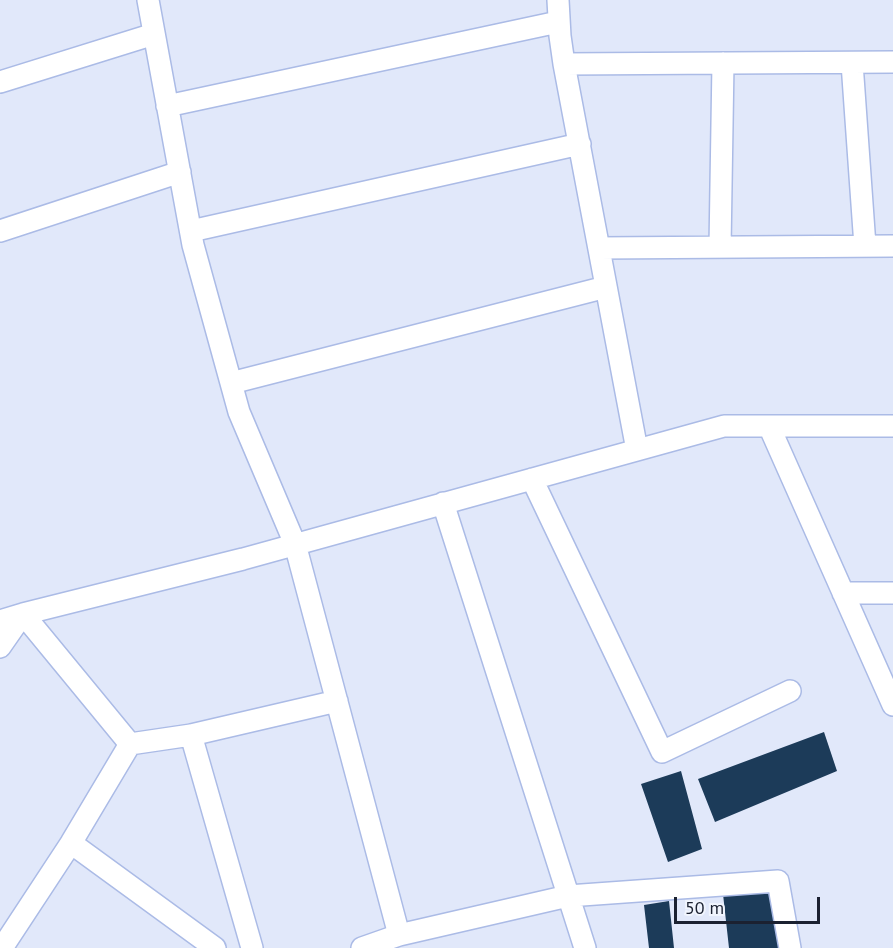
<!DOCTYPE html>
<style>
body{margin:0}
#map{position:relative;width:893px;height:948px;overflow:hidden;background:#e1e8fa;font-family:"PT Sans",sans-serif}
canvas{display:block}
.scale{position:absolute;left:674px;top:897px;width:146px;height:27px;box-sizing:border-box;border:3px solid #1b2131;border-top:0;padding-left:8px;font-size:18px;line-height:21px;white-space:nowrap;color:#1b2131;-webkit-text-stroke:4px #f1f5fe;paint-order:stroke}
</style>
<div id="map">
<canvas width="893" height="948"></canvas>
<div class="scale">50 m</div>
</div>
<script>
const c = document.querySelector('canvas').getContext('2d');
c.lineJoin = 'round';
function fill(path, color) { c.fillStyle = color; c.fill(path, 'evenodd'); }
const shape = rows => new Path2D(rows.map(r => 'M' + r).join(''));
function strokePath(path, color, width, dash) { c.strokeStyle = color; c.lineWidth = width; c.lineCap = dash ? 'butt' : 'round'; c.setLineDash(dash || []); c.stroke(path); }
fill(shape([
 [824,732,837,771,715,822,698,779],
 [681,771,702,849,668,862,641,784],
 [771,890,781,948,729,948,723,894],
 [669,901,674,948,649,948,644,905]
]), '#1c3b59');
const street = shape([
 [148,0,193,245,239,412,295,544,399,935],
 [558,0,560,36,564,64,637,450],
 [852,63,865,246],
 [564,64,893,62],
 [0,82,154,34],
 [167,106,558,22],
 [0,231,180,172],
 [191,231,580,144],
 [720,247,723,63],
 [599,248,893,246],
 [231,383,606,287],
 [769,426,893,705],
 [532,479,662,752,790,691],
 [443,503,585,948],
 [843,593,893,593],
 [0,621,23,614,130,744],
 [0,647,23,614,243,559,724,426,893,426],
 [191,735,252,948],
 [71,843,215,948],
 [2,948,71,843,130,744,191,735,337,701],
 [362,948,399,935,568,896,778,881,790,948]
]);
strokePath(street, '#abbbe6', 24);
strokePath(street, '#fff', 21);
</script>
